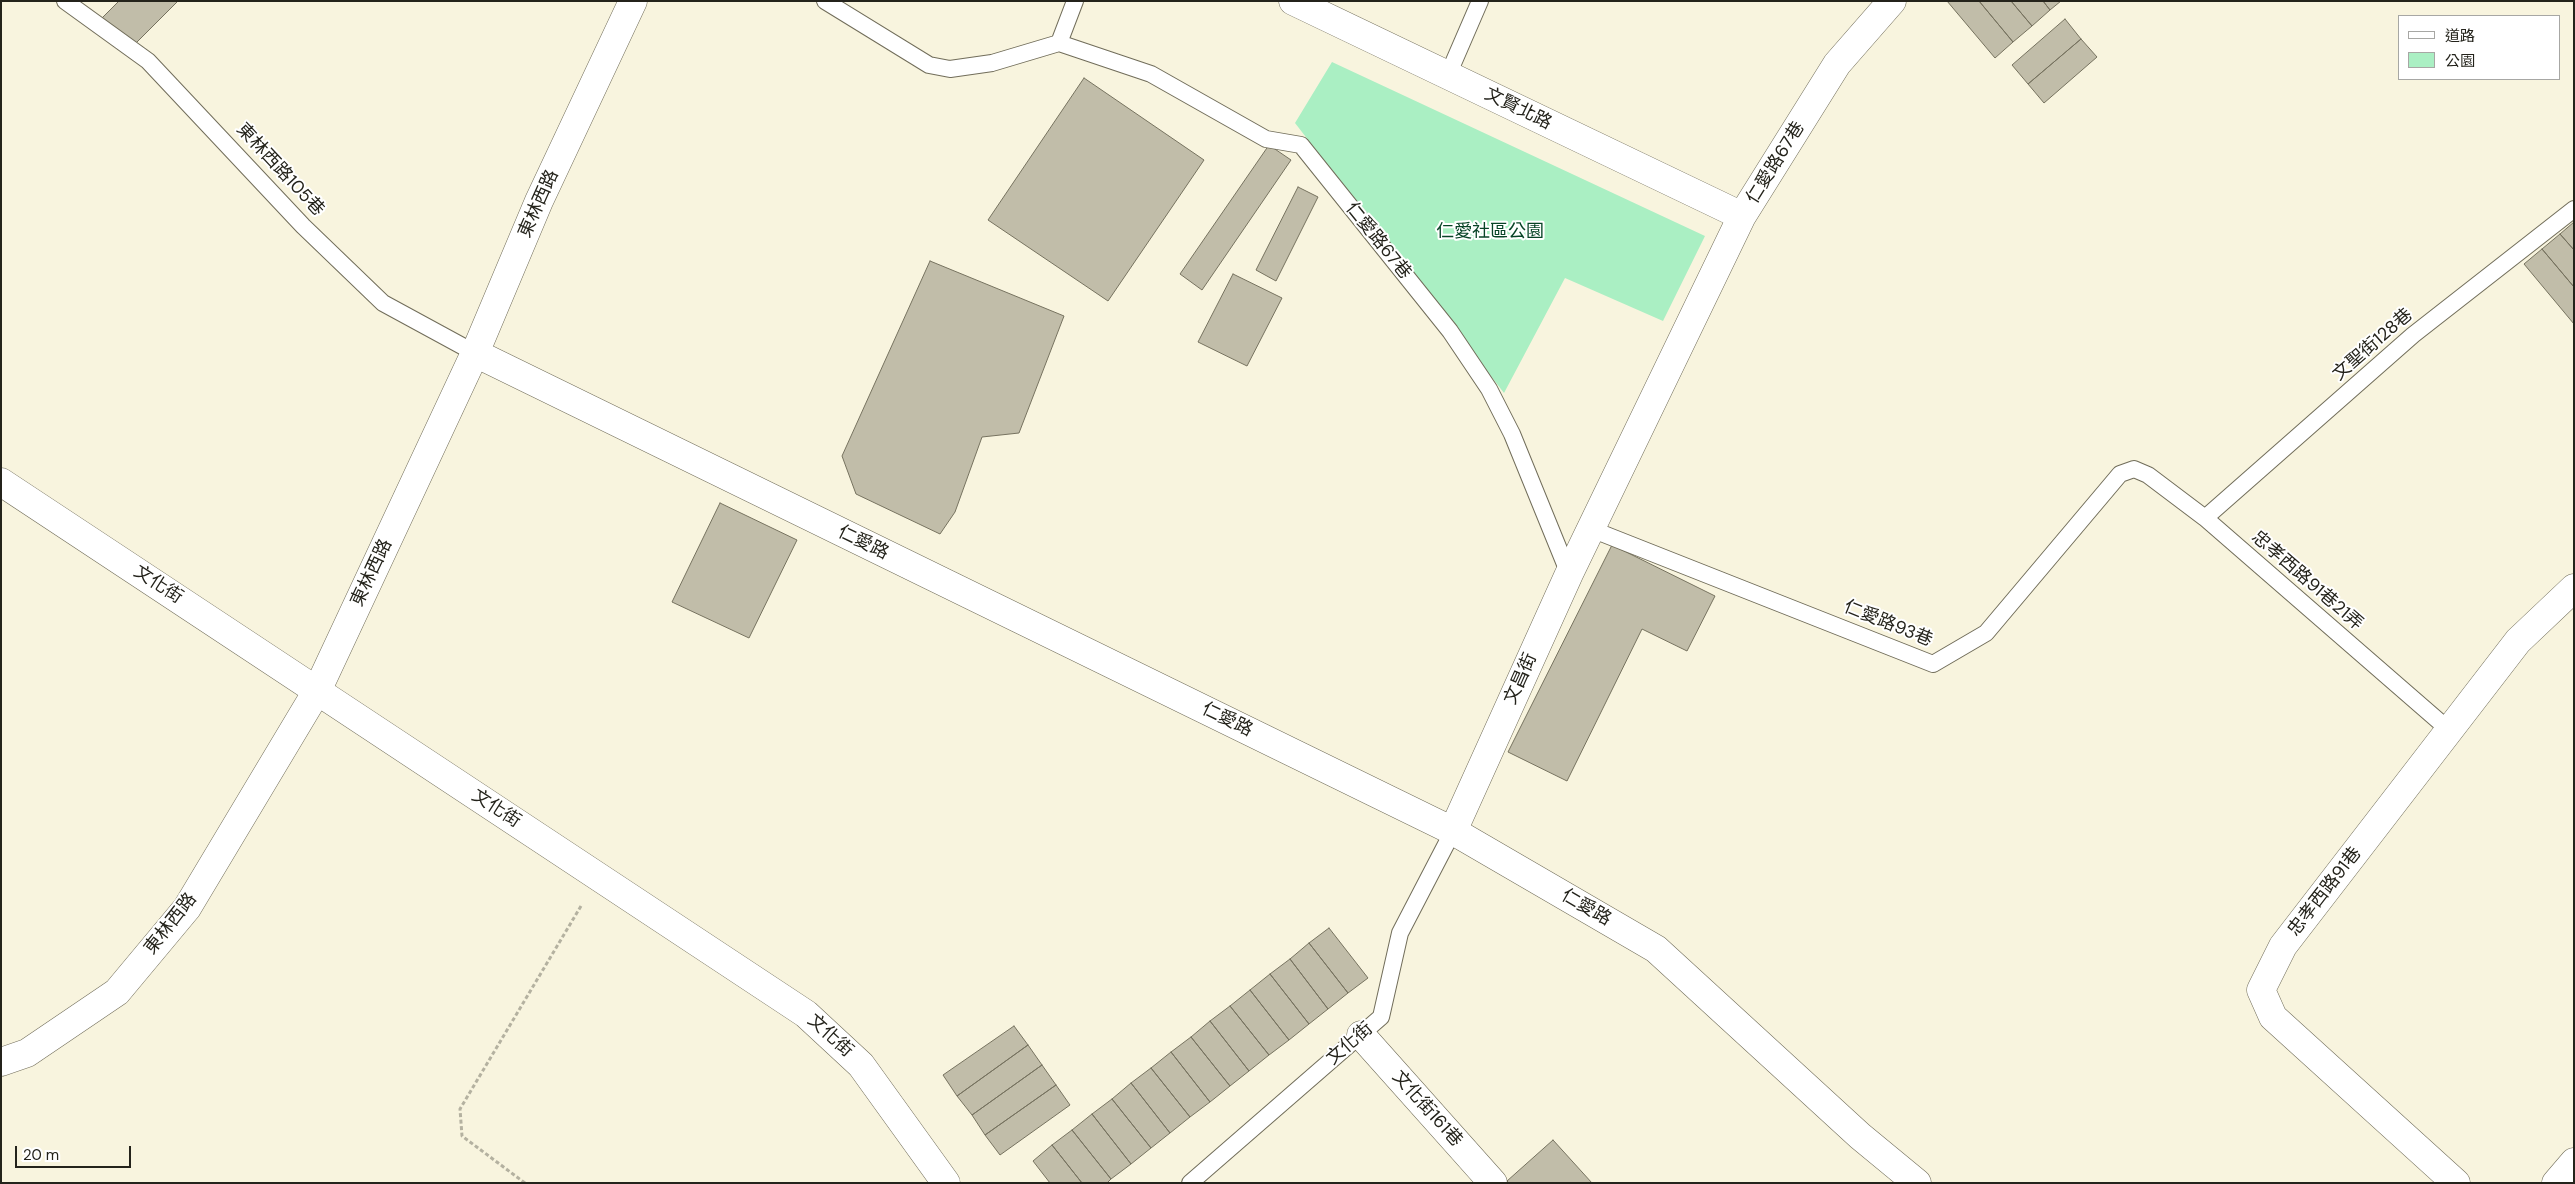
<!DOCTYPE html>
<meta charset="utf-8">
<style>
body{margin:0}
#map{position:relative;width:2575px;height:1184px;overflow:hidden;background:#f8f4de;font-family:"DM Sans","Noto Sans TC",sans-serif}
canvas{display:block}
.frame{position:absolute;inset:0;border:2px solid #24231b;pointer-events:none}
.legend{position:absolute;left:2398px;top:15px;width:162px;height:65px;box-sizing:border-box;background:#fff;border:1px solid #a7a7a4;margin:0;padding:6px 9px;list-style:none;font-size:15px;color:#24231b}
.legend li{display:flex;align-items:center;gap:10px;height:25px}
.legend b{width:25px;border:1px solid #a7a7a4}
.scale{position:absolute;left:15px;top:1146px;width:116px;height:22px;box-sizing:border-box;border:2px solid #24231b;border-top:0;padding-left:6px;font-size:15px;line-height:18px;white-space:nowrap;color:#24231b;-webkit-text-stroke:4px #fff;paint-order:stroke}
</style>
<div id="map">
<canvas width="2575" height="1184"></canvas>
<div class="frame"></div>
<ul class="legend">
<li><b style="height:6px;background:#fff"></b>道路</li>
<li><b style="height:14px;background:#aaefc3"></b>公園</li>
</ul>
<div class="scale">20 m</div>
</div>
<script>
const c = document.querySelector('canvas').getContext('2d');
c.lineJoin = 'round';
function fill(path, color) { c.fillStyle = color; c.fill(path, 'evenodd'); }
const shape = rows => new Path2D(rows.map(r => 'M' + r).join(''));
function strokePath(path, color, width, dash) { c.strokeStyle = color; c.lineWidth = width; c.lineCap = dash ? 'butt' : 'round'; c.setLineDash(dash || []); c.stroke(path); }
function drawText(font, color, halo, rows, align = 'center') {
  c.font = font + ' "DM Sans","Noto Sans TC",sans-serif'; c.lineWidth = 4; c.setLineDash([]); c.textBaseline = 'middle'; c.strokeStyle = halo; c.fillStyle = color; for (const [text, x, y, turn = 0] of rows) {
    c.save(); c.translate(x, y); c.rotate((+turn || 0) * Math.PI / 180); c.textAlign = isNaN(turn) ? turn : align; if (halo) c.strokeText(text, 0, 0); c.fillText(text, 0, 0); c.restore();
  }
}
fill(shape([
 [1332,62,1705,236,1663,321,1565,278,1504,393,1295,123]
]), '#aaefc3');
const building = shape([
 [119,1,178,1,130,49,101,19,119,1],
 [1947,1,1979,1,2013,42,1995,58,1947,1],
 [1979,1,2011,1,2032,26,2013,42,1979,1],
 [2011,1,2043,1,2050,10,2032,26,2011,1],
 [2043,1,2061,1,2050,10,2043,1],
 [2065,19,2081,39,2028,84,2012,65,2065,19],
 [2081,39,2097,57,2044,103,2028,84,2081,39],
 [1084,78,1204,160,1108,301,988,220,1084,78],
 [1269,145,1291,160,1202,290,1180,274,1269,145],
 [1298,187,1318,197,1276,281,1256,270,1298,187],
 [2574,222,2574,250,2560,234,2574,222],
 [2560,234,2574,250,2574,287,2542,249,2560,234],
 [2542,249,2574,287,2574,324,2524,264,2542,249],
 [930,261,1064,316,1019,433,982,437,955,512,940,534,856,494,842,456,930,261],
 [1233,274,1282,298,1247,366,1198,342,1233,274],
 [720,503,797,540,749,638,672,602,720,503],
 [1612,545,1715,596,1687,651,1642,629,1567,781,1508,752,1612,545],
 [1329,928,1368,978,1348,993,1309,943,1329,928],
 [1309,943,1348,993,1328,1009,1290,959,1309,943],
 [1290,959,1328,1009,1309,1024,1270,974,1290,959],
 [1270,974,1309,1024,1289,1040,1250,990,1270,974],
 [1250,990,1289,1040,1269,1055,1230,1006,1250,990],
 [1230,1006,1269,1055,1249,1071,1210,1021,1230,1006],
 [1210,1021,1249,1071,1230,1086,1191,1037,1210,1021],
 [1014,1026,1028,1045,957,1096,943,1075,1014,1026],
 [1191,1037,1230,1086,1210,1102,1171,1052,1191,1037],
 [1028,1045,1042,1065,972,1115,957,1096,1028,1045],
 [1171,1052,1210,1102,1190,1117,1151,1068,1171,1052],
 [1042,1065,1056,1085,985,1135,972,1115,1042,1065],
 [1151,1068,1190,1117,1170,1133,1131,1083,1151,1068],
 [1131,1083,1170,1133,1151,1148,1112,1099,1131,1083],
 [1056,1085,1070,1105,1000,1155,985,1135,1056,1085],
 [1112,1099,1151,1148,1131,1164,1092,1114,1112,1099],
 [1092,1114,1131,1164,1111,1179,1072,1130,1092,1114],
 [1072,1130,1111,1179,1107,1183,1082,1183,1052,1145,1072,1130],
 [1553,1140,1592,1183,1509,1183,1507,1181,1553,1140],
 [1052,1145,1082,1183,1050,1183,1033,1161,1052,1145]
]);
fill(building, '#c1bda9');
strokePath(building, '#76725f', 1);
const service = shape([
 [65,1,148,61,303,226,383,303,475,353],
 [825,1,929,65,950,69,992,63,1059,43],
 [1059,43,1151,74,1266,139,1301,145,1450,331,1489,389,1512,434,1569,574],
 [1059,43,1075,1],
 [1448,75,1480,1],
 [2205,518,2413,335,2574,209],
 [1591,529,1933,664,1986,633,2120,474,2134,469,2148,475,2205,518,2449,730],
 [1190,1183,1381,1017,1400,933,1453,831]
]);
const minor = shape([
 [1293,1,1742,216],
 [475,353,1453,831,1656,949,1860,1136,1917,1183],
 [1,482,806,1014,861,1065,946,1183],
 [1453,831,1569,574,1742,216,1837,64,1892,1],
 [1361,1035,1493,1183],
 [2456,1183,2273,1017,2261,990,2283,946,2518,641,2574,588]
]);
const tertiary = shape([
 [1,1062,27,1053,117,992,187,908,317,691,475,353,539,201,633,1],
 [2556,1183,2574,1162]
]);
strokePath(service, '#716d5a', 18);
strokePath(minor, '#716d5a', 29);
strokePath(tertiary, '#716d5a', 29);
strokePath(shape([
 [525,1183,462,1136,460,1109,581,906]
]), '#b4b1a0', 3, [4, 2.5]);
strokePath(service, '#fff', 16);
strokePath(minor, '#fff', 28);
strokePath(tertiary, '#fff', 28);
drawText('18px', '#24231b', '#fff', [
 ["文賢北路",1518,109,26],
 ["仁愛路67巷",1776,163,-58],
 ["東林西路105巷",280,170,47],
 ["東林西路",539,204,-66],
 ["仁愛路67巷",1378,241,51],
 ["文聖街128巷",2373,345,-41],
 ["仁愛路",863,543,26],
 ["東林西路",372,573,-65],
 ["忠孝西路91巷21弄",2307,581,41],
 ["文化街",158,585,33],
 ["仁愛路93巷",1888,624,22],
 ["文昌街",1521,679,-66],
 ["仁愛路",1227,720,26],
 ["文化街",496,809,33],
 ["忠孝西路91巷",2325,892,-52],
 ["仁愛路",1586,908,30],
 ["東林西路",171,924,-52],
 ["文化街",830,1036,42],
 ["文化街",1350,1044,-41],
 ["文化街161巷",1427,1109,48]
]);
drawText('18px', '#084427', '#fff', [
 ["仁愛社區公園",1490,232]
]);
</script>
